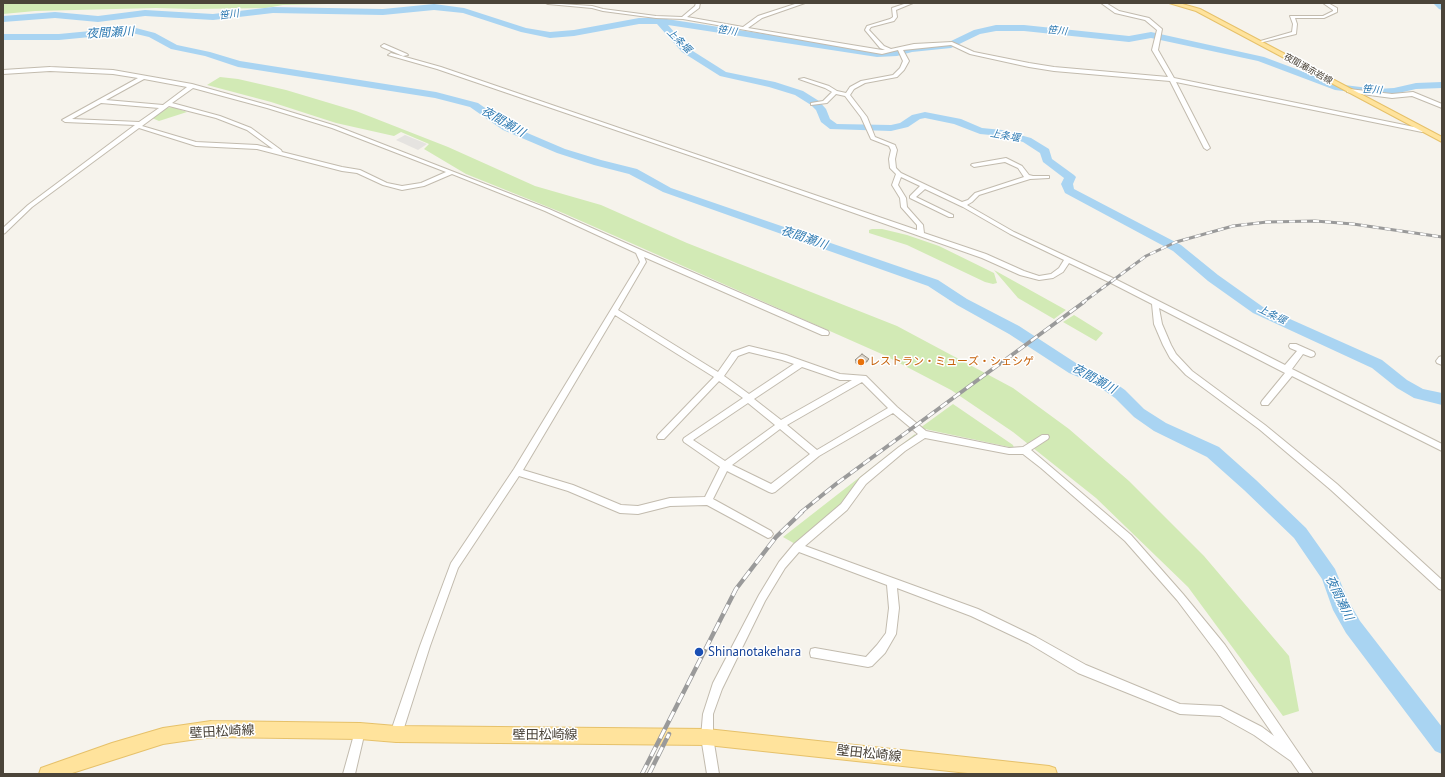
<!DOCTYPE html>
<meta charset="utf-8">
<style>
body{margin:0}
#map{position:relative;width:1445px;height:777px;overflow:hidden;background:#f6f3ec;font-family:"PT Sans",sans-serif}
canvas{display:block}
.frame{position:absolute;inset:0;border:4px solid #4b4439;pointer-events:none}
</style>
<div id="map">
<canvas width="1445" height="777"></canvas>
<div class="frame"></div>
</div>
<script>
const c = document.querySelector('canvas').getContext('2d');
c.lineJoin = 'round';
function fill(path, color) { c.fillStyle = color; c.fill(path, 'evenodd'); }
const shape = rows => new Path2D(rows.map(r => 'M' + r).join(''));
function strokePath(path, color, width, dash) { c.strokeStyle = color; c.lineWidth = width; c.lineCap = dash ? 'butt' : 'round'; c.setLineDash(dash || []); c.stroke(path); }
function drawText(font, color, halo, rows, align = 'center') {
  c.font = font + ' "PT Sans","Noto Sans JP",sans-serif'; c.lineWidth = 3; c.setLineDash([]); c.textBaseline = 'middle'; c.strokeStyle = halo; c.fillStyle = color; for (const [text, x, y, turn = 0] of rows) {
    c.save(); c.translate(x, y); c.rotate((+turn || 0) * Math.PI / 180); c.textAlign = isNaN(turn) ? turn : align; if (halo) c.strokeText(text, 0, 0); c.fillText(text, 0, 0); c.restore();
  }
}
fill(shape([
 [3,3,371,3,283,5,266,8,194,9,156,8,35,11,3,14],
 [220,77,238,79,286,90,356,111,448,147,535,186,601,205,687,243,897,326,1013,388,1069,429,1129,481,1204,556,1289,656,1299,711,1283,716,1188,587,1096,498,1013,432,951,390,884,355,563,213,466,174,424,149,429,144,401,132,394,136,336,123,271,102,207,85],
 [173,107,187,112,159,121,152,118,166,108],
 [872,229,882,229,907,235,939,246,994,273,997,283,993,284,985,282,907,245,869,233,869,230],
 [994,270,1066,310,1054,319,1018,298],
 [1074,315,1103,333,1096,341,1063,322],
 [953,404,1013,445,1014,448,920,428],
 [915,434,916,436,842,505,797,545,783,537]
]), '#d2eab5');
fill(shape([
 [405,135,427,144,418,150,396,140]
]), '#e5e3e0');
fill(shape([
 [1433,3,1442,3,1442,10,1439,9,1433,3],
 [434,4,464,8,526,28,550,32,574,30,639,18,660,18,877,51,949,42,974,30,996,25,1024,25,1129,36,1151,32,1264,57,1336,84,1377,89,1394,88,1416,83,1442,82,1442,88,1416,89,1394,94,1377,95,1335,90,1258,61,1151,38,1129,42,1024,31,996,31,980,34,951,48,912,52,897,56,877,57,668,25,688,48,726,72,775,82,803,91,819,101,826,109,830,119,837,124,891,125,900,123,912,115,925,112,961,119,982,128,1002,130,1031,138,1049,149,1052,159,1074,175,1076,177,1073,184,1074,189,1181,245,1218,275,1263,307,1382,360,1407,380,1423,389,1442,393,1442,405,1414,398,1397,388,1372,368,1253,313,1208,281,1173,251,1065,193,1061,184,1064,178,1043,162,1040,153,1023,142,1001,136,980,134,954,124,925,118,920,119,908,127,891,131,830,129,821,122,816,110,811,105,795,95,769,87,720,76,682,52,657,24,639,24,574,36,550,38,521,32,463,13,434,10,383,15,273,13,213,20,145,16,98,22,55,18,3,22,3,16,55,12,98,16,145,10,213,14,273,7,383,9,434,4],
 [132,27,155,33,177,45,210,52,240,61,436,92,478,103,511,126,565,149,601,160,637,169,671,188,938,280,967,299,1019,326,1079,365,1105,376,1125,390,1144,409,1166,423,1219,447,1256,480,1306,528,1335,569,1348,600,1360,621,1442,727,1442,754,1435,751,1346,633,1333,610,1322,579,1294,538,1244,490,1207,457,1154,431,1134,417,1115,398,1095,384,1069,373,1009,334,957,305,928,286,663,192,629,174,594,165,557,153,503,130,470,107,435,98,238,67,205,56,171,49,149,37,132,33,59,40,3,40,3,34,59,34,132,27]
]), '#a9d4f2');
const minor = shape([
 [546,3,592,6,603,9,656,16,682,17,695,6,696,3,700,3,699,8,687,17,743,27,758,16,798,3,805,3,762,18,748,28,882,50,885,50,880,48,865,30,867,26,890,19,893,17,892,8,907,3,913,3,896,10,897,17,894,21,871,27,869,30,884,46,891,49,914,44,952,42,974,52,1029,63,1054,67,1168,77,1152,50,1157,30,1145,20,1115,13,1101,3,1106,3,1119,11,1149,18,1162,29,1158,50,1174,78,1424,129,1425,130,1422,132,1176,82,1210,148,1207,150,1204,148,1170,81,1054,71,1029,67,970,54,951,45,903,50,909,61,904,70,897,77,865,83,854,89,850,95,867,117,875,137,895,145,897,150,895,159,896,168,901,173,962,202,968,200,975,193,1024,177,1018,168,1005,162,974,167,971,165,972,164,1006,158,1022,166,1029,175,1033,176,1049,176,1049,178,1030,179,979,195,972,202,967,205,1014,232,1115,279,1285,365,1297,351,1290,348,1289,346,1290,344,1296,344,1314,352,1315,354,1314,356,1311,357,1303,354,1292,369,1442,444,1442,451,1292,376,1268,405,1262,405,1261,403,1262,401,1285,373,1159,308,1162,324,1171,345,1176,354,1192,371,1265,425,1337,484,1442,580,1442,590,1439,589,1331,490,1259,429,1186,375,1170,358,1163,345,1154,324,1152,304,1111,283,1069,263,1063,272,1053,278,1039,280,1020,275,982,258,715,164,437,69,388,55,391,53,441,67,917,230,917,225,901,207,900,198,892,185,896,174,890,168,889,159,891,150,889,146,871,139,861,117,845,96,836,94,827,103,811,105,811,103,823,101,832,92,825,88,799,79,804,78,829,86,837,91,846,93,850,87,861,81,893,75,900,68,903,61,898,50,882,54,683,19,656,18,603,11,592,8,548,4,546,3],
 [901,177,920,186,910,196,910,198,949,217,953,217,953,215,916,197,925,189,963,207,1010,234,1064,260,1059,268,1051,274,1039,276,1024,271,986,254,924,233,923,225,907,207,906,198,898,185,901,177],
 [1323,3,1328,3,1337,8,1337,12,1324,18,1295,18,1297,24,1296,34,1259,43,1257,42,1292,32,1293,24,1290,16,1323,16,1333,11,1333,10,1323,3],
 [384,44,407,54,408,55,403,56,382,47,381,46,384,44],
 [50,67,113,70,192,84,271,106,336,126,549,209,641,250,828,331,829,333,828,335,822,335,644,257,646,262,618,310,718,372,732,352,749,346,786,355,840,374,866,376,897,407,926,431,1009,448,1023,447,1042,435,1048,435,1049,437,1048,439,1031,450,1131,535,1183,594,1225,645,1313,774,1300,774,1291,761,1254,735,1220,716,1180,714,1078,673,1028,643,971,616,897,588,899,608,896,634,885,653,872,666,868,667,811,657,810,653,811,649,815,648,866,657,877,645,886,633,889,608,887,585,799,552,785,568,765,601,722,689,713,714,713,737,719,774,707,774,701,737,703,714,713,683,759,595,779,562,794,544,841,504,860,478,899,447,918,434,893,413,819,456,775,492,772,493,769,492,727,471,713,499,771,531,773,534,771,537,768,538,707,505,670,506,638,514,620,513,568,491,519,476,458,568,430,646,402,734,400,738,396,740,392,738,390,734,420,646,451,563,514,469,640,262,636,253,545,211,452,174,424,186,402,190,383,185,357,173,342,171,257,149,196,146,139,128,32,207,5,233,3,234,3,228,28,205,135,125,65,122,62,120,138,78,113,74,50,71,3,74,3,70,50,67],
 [144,79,187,87,163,105,106,100,144,79],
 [193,88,267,108,332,128,446,172,421,183,402,186,387,183,360,170,342,167,282,152,281,150,251,128,220,116,172,103,193,88],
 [101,103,159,108,139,122,72,119,101,103],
 [169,106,216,118,247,130,273,149,257,145,196,142,142,126,169,106],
 [615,315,714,377,658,435,657,437,658,439,664,439,719,381,743,398,684,438,683,440,684,442,720,467,705,497,670,498,638,506,621,505,573,485,523,470,615,315],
 [749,352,782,360,794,364,749,394,724,376,738,356,749,352],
 [802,367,840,380,852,380,781,420,754,399,802,367],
 [862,382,888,408,817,450,787,425,862,382],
 [748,403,775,425,725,461,693,440,748,403],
 [780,429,810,454,771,484,732,465,780,429],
 [925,438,1009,454,1023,454,1041,468,1125,541,1177,600,1217,653,1274,736,1262,727,1221,706,1180,704,1086,665,1036,637,978,609,805,546,847,510,866,484,905,451,925,438],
 [1349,89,1392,94,1413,92,1442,104,1442,108,1412,96,1392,98,1347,92,1347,90,1349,89],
 [1442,356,1442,365,1437,363,1436,361,1439,357,1442,356],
 [360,726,364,727,365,731,355,774,343,774,355,731,356,727,360,726]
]);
const major = shape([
 [1169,3,1179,3,1200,9,1442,137,1442,142,1196,11,1169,3],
 [211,721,360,723,396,726,707,729,1049,766,1055,768,1057,774,977,774,707,745,396,742,360,739,211,737,163,744,69,774,39,774,41,768,112,743,163,728,211,721]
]);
strokePath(minor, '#c2bbae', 2);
strokePath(major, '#e6c16a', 2);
fill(minor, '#fff');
fill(major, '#ffe39c');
const railFar2 = shape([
 [1082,303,1146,256,1176,242,1233,226,1267,222,1315,221,1353,224,1442,237]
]);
const railFar1 = shape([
 [800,513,836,484,1084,302]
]);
const rail = shape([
 [642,774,736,589,776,537,802,512],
 [649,774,669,734]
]);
strokePath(railFar2, '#9a9a9a', 3);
strokePath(railFar1, '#9a9a9a', 4);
strokePath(rail, '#9a9a9a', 4.5);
strokePath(railFar2, '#fff', 2, [6]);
strokePath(railFar1, '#fff', 2.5, [8]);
strokePath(rail, '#fff', 3, [10]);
fill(shape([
 [855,360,868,361,861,367,855,363]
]), '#bab2a6');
fill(shape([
 [869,359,868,361,861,367,862,365]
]), '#979187');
const building = shape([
 [862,354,869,359,862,365,855,360,862,354]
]);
fill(building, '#d8cfc1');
strokePath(building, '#979187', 1);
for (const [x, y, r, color] of [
 [861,362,4,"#e8710a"],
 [699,652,5,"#1a4fb4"]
]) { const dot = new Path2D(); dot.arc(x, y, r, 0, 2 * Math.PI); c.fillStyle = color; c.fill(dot); strokePath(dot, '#fff', 1.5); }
drawText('9px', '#4b4439', '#fff', [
 ["夜間瀬赤岩線",1308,69,29]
]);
drawText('italic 10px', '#2e7ab2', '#fff', [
 ["笹川",229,15,-7],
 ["笹川",727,31,9],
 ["笹川",1057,31,6],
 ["上条堰",679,41,45],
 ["笹川",1372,90,5],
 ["上条堰",1005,136,10],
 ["上条堰",1272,315,26]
]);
drawText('11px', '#c56008', '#fff', [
 ["レストラン・ミューズ・シェシゲ",869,362]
], 'left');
drawText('italic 12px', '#2e7ab2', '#fff', [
 ["夜間瀬川",110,33,-3],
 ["夜間瀬川",503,122,30],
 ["夜間瀬川",804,238,19],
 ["夜間瀬川",1094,379,29],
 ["夜間瀬川",1339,598,64]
]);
drawText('13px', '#164399', '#fff', [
 ["Shinanotakehara",708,652]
], 'left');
drawText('13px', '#4b4439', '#fff', [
 ["壁田松崎線",222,732,-3],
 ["壁田松崎線",545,735],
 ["壁田松崎線",869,754,6]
]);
</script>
